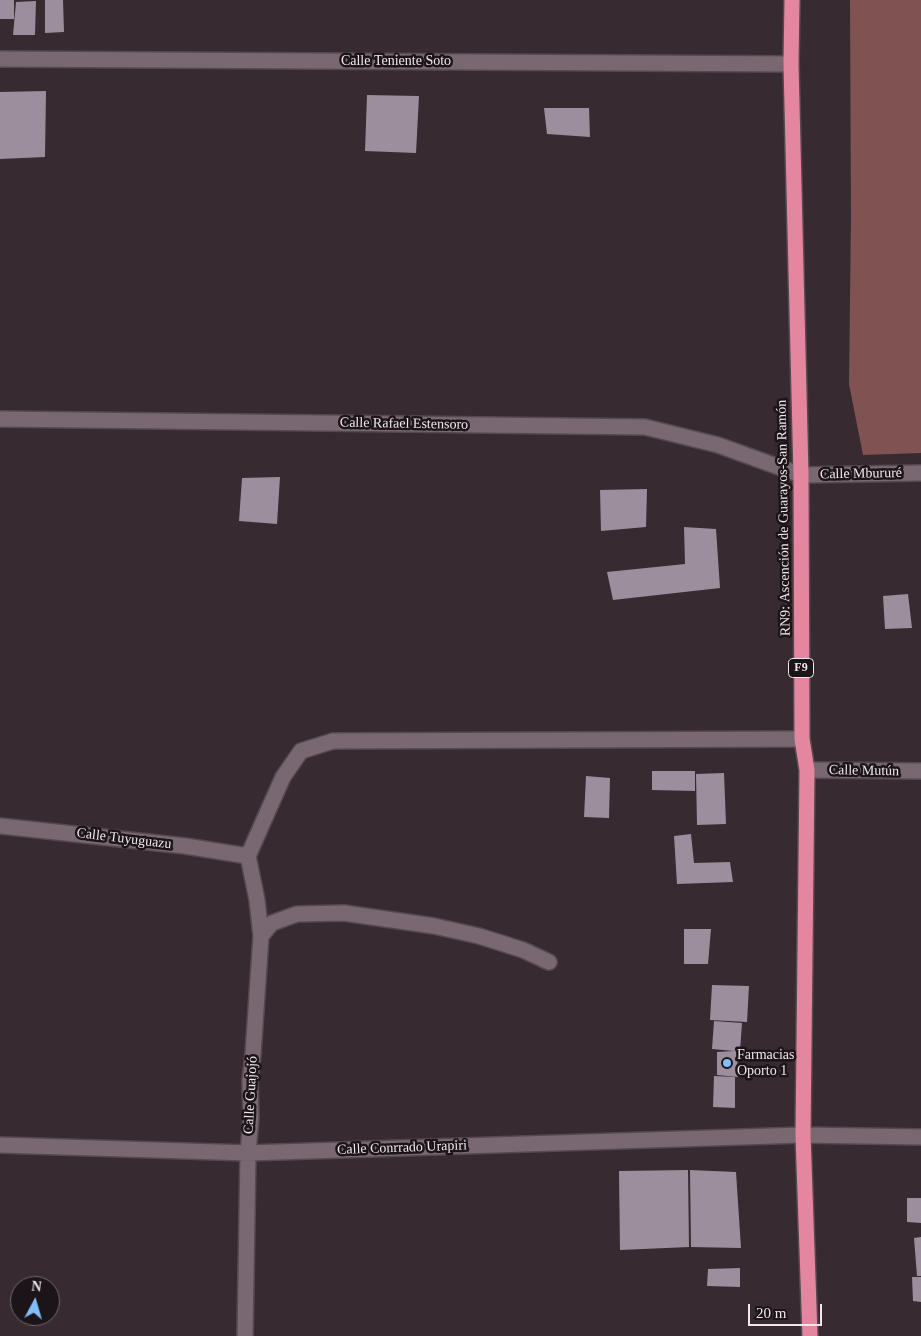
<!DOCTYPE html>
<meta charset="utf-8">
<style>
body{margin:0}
#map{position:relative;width:921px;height:1336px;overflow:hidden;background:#382a31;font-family:Georgia,serif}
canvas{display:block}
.north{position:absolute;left:10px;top:1276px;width:50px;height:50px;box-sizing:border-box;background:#1b1418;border:1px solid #70686c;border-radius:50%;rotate:6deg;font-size:14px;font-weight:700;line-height:20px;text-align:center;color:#f0e6eb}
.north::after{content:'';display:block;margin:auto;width:18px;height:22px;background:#82bcfa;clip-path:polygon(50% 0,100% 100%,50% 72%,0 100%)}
.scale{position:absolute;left:748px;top:1304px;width:74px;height:22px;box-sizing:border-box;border:2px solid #f0e6eb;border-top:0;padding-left:6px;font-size:15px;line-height:18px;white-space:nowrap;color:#f0e6eb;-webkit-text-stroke:4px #1b1418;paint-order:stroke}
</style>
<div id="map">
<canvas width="921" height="1336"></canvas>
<div class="north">N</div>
<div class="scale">20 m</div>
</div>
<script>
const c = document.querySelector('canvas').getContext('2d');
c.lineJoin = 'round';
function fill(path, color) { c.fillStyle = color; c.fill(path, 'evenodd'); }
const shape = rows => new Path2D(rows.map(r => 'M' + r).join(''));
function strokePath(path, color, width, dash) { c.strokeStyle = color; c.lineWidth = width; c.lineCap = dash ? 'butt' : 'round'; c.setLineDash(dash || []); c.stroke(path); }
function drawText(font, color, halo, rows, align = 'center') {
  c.font = font + ' Georgia,serif'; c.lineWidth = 5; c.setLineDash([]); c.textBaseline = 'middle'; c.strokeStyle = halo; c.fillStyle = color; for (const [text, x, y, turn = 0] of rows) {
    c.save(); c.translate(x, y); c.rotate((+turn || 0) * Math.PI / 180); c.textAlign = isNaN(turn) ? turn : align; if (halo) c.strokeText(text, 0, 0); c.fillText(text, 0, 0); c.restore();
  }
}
fill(shape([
 [850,0,921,0,921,453,863,455,849,384,851,217]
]), '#805352');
fill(shape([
 [0,0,14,0,14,19,0,19],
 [45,0,63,0,64,32,45,33],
 [36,1,35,35,13,35,16,2],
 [46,91,45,157,0,159,0,92],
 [367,95,419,96,416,153,365,151],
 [544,108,589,108,590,137,547,134],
 [280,477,277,524,239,521,242,478],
 [647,489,646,527,601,531,600,490],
 [684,527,716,529,720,588,613,600,607,572,685,564],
 [908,594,912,628,885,629,883,596],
 [652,771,695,771,695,791,652,790],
 [724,773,726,824,697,825,696,774],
 [586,776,610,778,609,818,584,817],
 [691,834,694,863,730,862,733,882,677,884,674,836],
 [684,929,711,929,708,964,684,964],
 [712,985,749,986,747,1022,710,1020],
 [714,1021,742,1023,740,1051,737,1051,738,1077,717,1075,717,1052,734,1051,712,1049],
 [714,1076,735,1077,735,1108,713,1107],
 [688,1170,689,1247,620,1250,619,1171],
 [690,1170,736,1172,741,1248,691,1247],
 [907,1198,921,1198,921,1223,907,1222],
 [921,1237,921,1276,917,1276,914,1238],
 [740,1268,740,1287,707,1286,708,1269],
 [912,1277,921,1277,921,1302,913,1301]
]), '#9c8e9c');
const minor = shape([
 [0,59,791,64],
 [0,419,645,427,718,445,801,475,921,473],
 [807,770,921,771],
 [0,826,185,846,248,856],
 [248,856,283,777,301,751,333,741,802,739],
 [261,936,272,923,297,914,344,913,434,926,479,936,523,950,549,962],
 [0,1145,248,1153,803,1135,921,1137],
 [245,1336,248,1153,251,1117,250,1081,253,1054,261,936,257,900,248,856]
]);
const highway = shape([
 [792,0,791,64,801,475,802,739,807,770,803,1135,810,1336]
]);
strokePath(minor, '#554950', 18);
strokePath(highway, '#554950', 18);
strokePath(minor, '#796871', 15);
strokePath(highway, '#e4869f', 15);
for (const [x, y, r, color] of [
 [727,1063,5,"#82bcfa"]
]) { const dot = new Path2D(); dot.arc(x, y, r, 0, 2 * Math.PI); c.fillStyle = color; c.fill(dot); strokePath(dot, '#1b1418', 2); }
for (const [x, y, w] of [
 [801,668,25]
]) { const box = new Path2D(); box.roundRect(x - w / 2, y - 9.5, w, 19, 4); c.fillStyle = '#1b1418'; c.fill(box); strokePath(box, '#f0e6eb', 1); }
drawText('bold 12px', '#f0e6eb', null, [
 ["F9",801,668]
]);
drawText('14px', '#f0e6eb', '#1b1418', [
 ["Calle Teniente Soto",396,61],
 ["Calle Rafael Estensoro",404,424,1],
 ["Calle Mbururé",861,474,-1],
 ["RN9: Ascención de Guarayos-San Ramón",784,518,-91],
 ["Calle Mutún",864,771,1],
 ["Calle Tuyuguazu",124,839,7],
 ["Calle Guajojó",251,1095,-87],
 ["Calle Conrrado Urapiri",402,1148,-2]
]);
drawText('14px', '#f0e6eb', '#1b1418', [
 ["Farmacias",737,1055],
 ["Oporto 1",737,1071]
], 'left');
</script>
